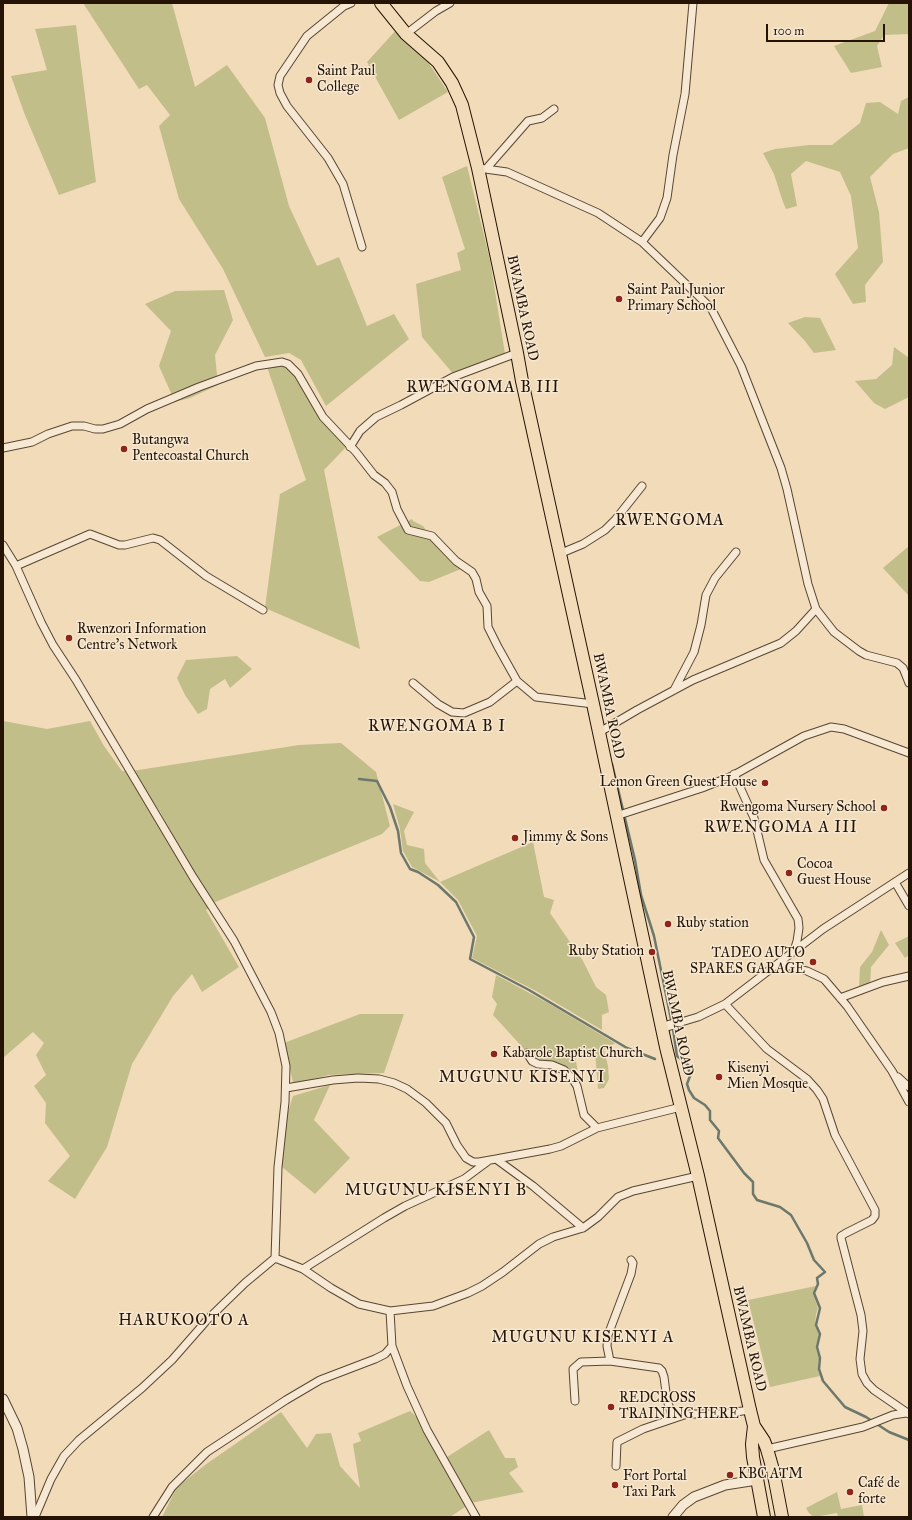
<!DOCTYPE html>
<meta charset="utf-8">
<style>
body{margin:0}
#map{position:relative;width:912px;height:1520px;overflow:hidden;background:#f1dbb9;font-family:"IM FELL Great Primer",serif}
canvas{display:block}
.frame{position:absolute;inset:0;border:4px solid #251405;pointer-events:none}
.scale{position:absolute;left:766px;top:24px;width:119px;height:18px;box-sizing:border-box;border:2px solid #251405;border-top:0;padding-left:5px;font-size:12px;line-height:14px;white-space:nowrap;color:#251405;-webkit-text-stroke:3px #f6e8d2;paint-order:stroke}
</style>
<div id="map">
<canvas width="912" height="1520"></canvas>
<div class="frame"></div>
<div class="scale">100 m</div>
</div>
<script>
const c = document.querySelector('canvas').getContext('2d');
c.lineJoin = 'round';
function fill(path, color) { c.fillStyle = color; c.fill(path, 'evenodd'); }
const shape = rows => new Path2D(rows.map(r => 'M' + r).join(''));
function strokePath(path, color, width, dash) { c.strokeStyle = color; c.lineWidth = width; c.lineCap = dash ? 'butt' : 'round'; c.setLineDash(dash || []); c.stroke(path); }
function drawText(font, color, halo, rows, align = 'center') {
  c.font = font + ' "IM FELL Great Primer",serif'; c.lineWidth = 3; c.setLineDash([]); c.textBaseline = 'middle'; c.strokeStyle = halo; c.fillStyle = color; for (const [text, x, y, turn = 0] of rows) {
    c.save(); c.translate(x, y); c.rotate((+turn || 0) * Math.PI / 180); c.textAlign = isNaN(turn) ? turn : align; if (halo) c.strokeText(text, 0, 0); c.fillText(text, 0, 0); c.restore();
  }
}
fill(shape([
 [83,3,172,3,195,87,227,65,265,118,289,206,317,266,339,257,367,326,394,314,409,339,326,406,301,360,289,353,265,357,223,269,179,199,159,126,170,115,147,85,139,89],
 [889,3,909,3,909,34,884,35,877,46,882,67,851,73,834,46,875,31],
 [76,25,96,182,59,195,25,115,11,76,47,70,35,29],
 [397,29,428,62,448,92,399,120,367,62],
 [909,97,909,148,893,154,870,177,879,212,883,262,865,285,866,302,853,304,835,274,858,248,851,196,840,172,806,161,791,174,797,206,786,209,783,202,774,174,763,153,775,149,809,145,832,145,860,123,866,103,880,102,898,114,901,101],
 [467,166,490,260,505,354,455,376,422,337,416,284,461,270,457,253,465,249,442,177],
 [224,290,233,320,215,355,218,385,190,398,175,402,159,366,171,331,145,304,175,291],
 [805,317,820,318,836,350,814,353,805,341,788,323],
 [894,347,909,358,909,397,885,409,874,403,855,381,876,379,892,365],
 [287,363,322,412,348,445,324,470,360,649,265,608,280,494,306,480,267,367],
 [412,519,413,521,423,526,441,550,461,569,429,582,420,581,377,537],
 [909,546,909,596,883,568],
 [237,656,252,669,230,688,225,679,210,689,207,709,198,714,185,695,177,678,186,660],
 [3,721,47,729,90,721,104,746,122,771,126,771,155,814,209,908,206,910,239,967,202,992,192,974,173,996,132,1064,107,1147,75,1199,48,1181,70,1156,45,1123,46,1103,34,1086,46,1075,36,1055,44,1043,33,1032,3,1058],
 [341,743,376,772,390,826,382,834,213,903,190,866,160,812,132,771,299,745],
 [393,804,414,812,404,831,407,845,424,849,425,863,440,882,533,842,544,897,554,900,550,913,583,961,596,987,606,995,609,1012,602,1015,602,1030,536,991,472,958,477,936,458,900,440,882,412,867,403,851,400,829],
 [881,930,889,945,871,967,870,988,859,987,860,967,872,952],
 [909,936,909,955,905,958,895,943],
 [496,975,548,1003,615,1043,604,1050,608,1066,609,1079,604,1088,598,1089,595,1051,575,1055,581,1091,557,1067,531,1063,523,1053,525,1050,493,1015,497,1004,492,997],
 [360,1014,404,1014,384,1073,329,1075,298,1083,293,1082,284,1043],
 [330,1085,314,1120,350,1158,315,1194,282,1167,287,1115,293,1096],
 [816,1286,813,1293,818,1308,816,1314,815,1325,819,1334,816,1347,819,1358,818,1371,820,1376,770,1387,748,1300],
 [410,1411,420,1420,444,1459,489,1430,505,1458,515,1458,518,1467,509,1473,524,1492,471,1503,450,1517,162,1517,177,1487,205,1465,281,1412,307,1448,316,1434,331,1433,340,1466,360,1488,353,1444,361,1441,358,1433],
 [837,1492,841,1509,862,1505,864,1517,838,1517,837,1513,814,1517,809,1513,806,1508]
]), '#c2be8a');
strokePath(shape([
 [612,764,635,860,641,895,654,936,673,1029,677,1056,688,1065,690,1076,687,1084,689,1090,694,1098,705,1105,710,1111,710,1120,719,1131,718,1138,744,1173,753,1182,753,1194,757,1200,780,1207,791,1215,807,1243,814,1260,825,1272,817,1278,818,1284,814,1293,820,1308,816,1325,820,1334,817,1347,820,1358,819,1369,823,1381,845,1407,866,1417,889,1432,909,1440],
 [359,779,377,781,390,807,398,831,401,853,410,869,418,872,438,885,456,902,474,937,470,959,529,990,627,1048,655,1059]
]), '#6c786c', 2.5);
const minor = shape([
 [351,3,344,6,307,36,280,76,278,85,280,93,287,106,328,158,343,184,362,247],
 [406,34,436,11,450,3],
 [478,168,507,172,598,213,642,242,711,308,741,366,781,468,787,489,808,584,816,609,834,632,859,651,866,655,897,663,903,668,909,683],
 [486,169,528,121,542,118,554,109],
 [642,242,660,218,667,198,673,155,685,94,693,3],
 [350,447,360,431,376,417,401,405,453,377,517,353],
 [3,448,32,442,48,434,72,426,84,426,95,429,103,429,120,424,147,409,199,387,256,366,282,362,288,364,298,374,323,417,356,452,374,475,385,483,392,492,397,509,408,530,432,536,456,561,472,572,476,579,479,592,487,606,488,627,498,647,517,681,536,697,593,704],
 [3,545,16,566,41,622,53,645,76,680,193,877,234,941,271,1012,279,1033,286,1066,285,1102,278,1167,275,1258,245,1283,208,1319,172,1360,142,1388,79,1440,64,1456,51,1479,35,1517],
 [559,554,583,544,605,530,615,520,642,486],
 [16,566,90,534,119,545,125,545,153,538,160,540,206,576,263,610],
 [413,683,438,704,452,712,464,713,490,702,517,681],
 [674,690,694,652,701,625,706,595,715,578,736,552],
 [598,733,637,710,693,680,781,643,796,631,816,609],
 [734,774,754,818,764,860,798,919,799,928,797,941,794,951],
 [616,816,702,788,732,776,804,736,831,727,844,729,909,753],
 [895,882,909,906],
 [779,963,807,971,824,979,847,1006,892,1071,909,1102],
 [840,998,883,982,909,976],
 [725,1004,767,1049,807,1079,817,1090,823,1099,835,1135,875,1210,875,1216,872,1220,846,1233,841,1236,841,1238,861,1315,863,1331,860,1359,862,1374,867,1383,874,1390,909,1414],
 [678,1023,698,1017,725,1004,823,929,909,873],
 [527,1053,532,1061,538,1064,552,1065,564,1070,572,1078,577,1086,584,1115,597,1128],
 [898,1077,909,1087],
 [286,1088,333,1080,358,1078,379,1079,394,1083,407,1089,426,1103,446,1123,457,1145,466,1158,473,1162,479,1162,496,1159,533,1186,583,1228],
 [496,1159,550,1149,561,1146,597,1128,681,1107],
 [275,1258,303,1269,331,1288,359,1304,390,1311,433,1306,468,1293,482,1286,503,1272,539,1244,553,1237,583,1228,598,1217,618,1197,633,1191,698,1176],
 [303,1269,384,1218,405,1206,464,1179,487,1162],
 [392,1346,407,1386,427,1430,476,1517],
 [610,1361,607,1346,608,1335,631,1274,633,1263,631,1260],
 [575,1401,573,1369,581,1362,610,1361,659,1368,662,1371,664,1377,667,1400,673,1418],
 [767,1449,863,1427,893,1415,906,1413],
 [616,1466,617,1442,643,1429,687,1414,720,1414,750,1410],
 [153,1517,172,1487,207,1452,286,1400,320,1380,375,1359,385,1354,392,1346,390,1311]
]);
const tertiary = shape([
 [663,1027,678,1023],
 [3,1399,17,1428,23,1449,29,1477,32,1517],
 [673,1517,683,1505,694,1497,725,1485,757,1480]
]);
const primary = shape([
 [381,3,406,34,438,62,452,83,462,105,478,168,517,353,522,381,593,704,666,1047,698,1176,750,1410,754,1426,764,1441,767,1449,773,1470,782,1517],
 [754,1426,752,1444,753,1457,764,1517]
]);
strokePath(minor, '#584632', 9);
strokePath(tertiary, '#584632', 11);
strokePath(primary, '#251405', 14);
strokePath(minor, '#f6e8d2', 7);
strokePath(tertiary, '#f6e8d2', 9);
strokePath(primary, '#f1dbb9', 12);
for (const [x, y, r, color] of [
 [309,80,4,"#8f2418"],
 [619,299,4,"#8f2418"],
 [124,449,4,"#8f2418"],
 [69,638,4,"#8f2418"],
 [765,783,4,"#8f2418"],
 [884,808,4,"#8f2418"],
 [515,838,4,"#8f2418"],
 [789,873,4,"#8f2418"],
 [668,924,4,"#8f2418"],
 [652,952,4,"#8f2418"],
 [813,962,4,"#8f2418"],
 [494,1054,4,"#8f2418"],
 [719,1077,4,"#8f2418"],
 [611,1407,4,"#8f2418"],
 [730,1475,4,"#8f2418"],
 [615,1485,4,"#8f2418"],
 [850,1492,4,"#8f2418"]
]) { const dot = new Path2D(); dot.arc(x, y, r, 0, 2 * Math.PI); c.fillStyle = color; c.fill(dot); strokePath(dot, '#f6e8d2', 1.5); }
drawText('14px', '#251405', '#f6e8d2', [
 ["Saint Paul",317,72],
 ["College",317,88],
 ["Saint Paul Junior",627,291],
 ["Primary School",627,307],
 ["Butangwa",132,441],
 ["Pentecoastal Church",132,457],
 ["Rwenzori Information",77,630],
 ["Centre's Network",77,646],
 ["Lemon Green Guest House",757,783,"right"],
 ["Rwengoma Nursery School",876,808,"right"],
 ["Jimmy & Sons",523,838],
 ["Cocoa",797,865],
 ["Guest House",797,881],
 ["Ruby station",676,924],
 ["Ruby Station",644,952,"right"],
 ["TADEO AUTO",805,954,"right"],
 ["SPARES GARAGE",805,970,"right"],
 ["Kabarole Baptist Church",502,1054],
 ["Kisenyi",727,1069],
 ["Mien Mosque",727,1085],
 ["REDCROSS",619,1399],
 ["TRAINING HERE",619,1415],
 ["KBC ATM",738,1475],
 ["Fort Portal",623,1477],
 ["Taxi Park",623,1493],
 ["Café de",858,1484],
 ["forte",858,1500]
], 'left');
drawText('14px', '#251405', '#f6e8d2', [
 ["BWAMBA ROAD",522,308,78],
 ["BWAMBA ROAD",608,706,78],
 ["BWAMBA ROAD",677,1023,78],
 ["BWAMBA ROAD",749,1339,77]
]);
c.letterSpacing = '1px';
drawText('16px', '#251405', '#f6e8d2', [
 ["RWENGOMA B III",483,388],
 ["RWENGOMA",670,521],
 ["RWENGOMA B I",437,727],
 ["RWENGOMA A III",781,828],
 ["MUGUNU KISENYI",522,1078],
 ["MUGUNU KISENYI B",436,1191],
 ["HARUKOOTO A",184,1321],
 ["MUGUNU KISENYI A",583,1338]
]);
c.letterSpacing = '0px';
</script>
